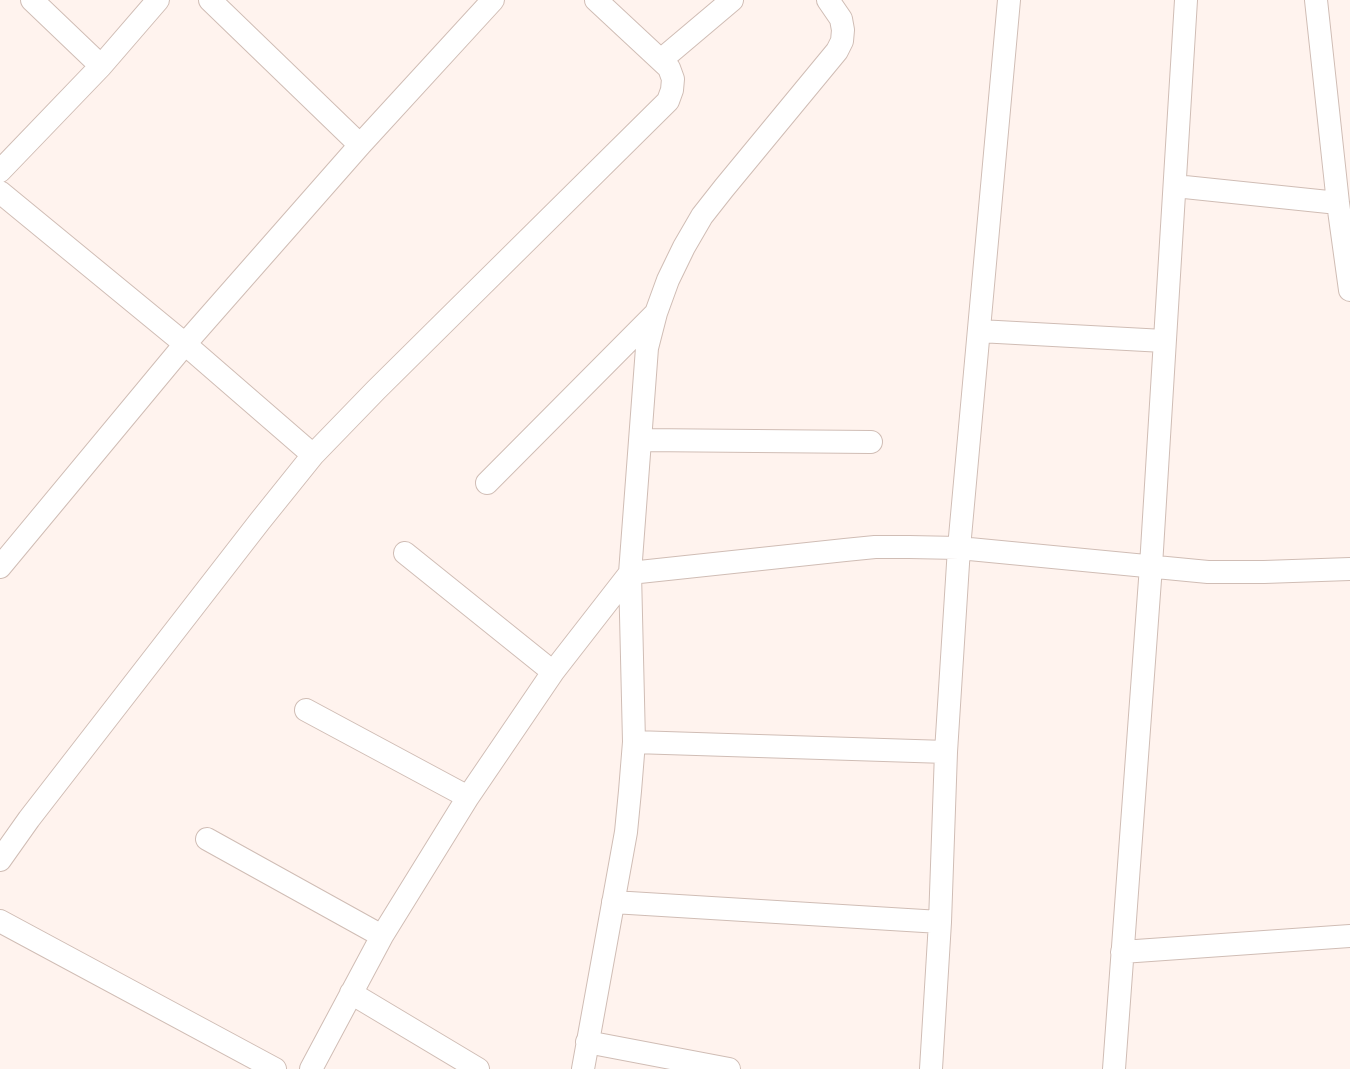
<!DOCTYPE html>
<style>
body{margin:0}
canvas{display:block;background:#fff3ee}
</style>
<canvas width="1350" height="1069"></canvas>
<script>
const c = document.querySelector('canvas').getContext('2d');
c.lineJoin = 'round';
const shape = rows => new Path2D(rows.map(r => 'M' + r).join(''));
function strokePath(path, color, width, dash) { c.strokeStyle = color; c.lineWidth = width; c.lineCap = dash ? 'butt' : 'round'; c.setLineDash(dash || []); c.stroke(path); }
const minor = shape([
 [32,0,101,66],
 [210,0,360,145],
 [1316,0,1338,203,1350,290],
 [661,60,732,0],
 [0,171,101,66,158,0],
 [1175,186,1338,203],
 [0,192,185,344,313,455],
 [979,331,1164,341],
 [641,440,871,442],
 [487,483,655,314],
 [405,553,553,672],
 [0,567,185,344,360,145,493,0],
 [306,710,468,797],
 [634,742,946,752],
 [207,839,382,936],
 [0,860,29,819,260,521,313,455,376,390,668,101,672,90,673,79,669,68,596,0],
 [613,902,940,922],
 [0,921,275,1069],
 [1122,952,1350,936],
 [351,993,478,1069],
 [587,1042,729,1069],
 [311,1069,382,936,468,797,553,672,630,573,845,550,875,547,909,547,959,548,1208,572,1264,572,1350,569],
 [583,1069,626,832,630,791,634,742,630,573,647,348,656,313,668,280,684,247,702,216,724,188,837,51,842,41,843,30,841,19,828,0],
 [931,1069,940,922,946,752,959,548,1009,0],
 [1114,1069,1151,566,1186,0]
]);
strokePath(minor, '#d0bdb5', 24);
strokePath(minor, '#fff', 22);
</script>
